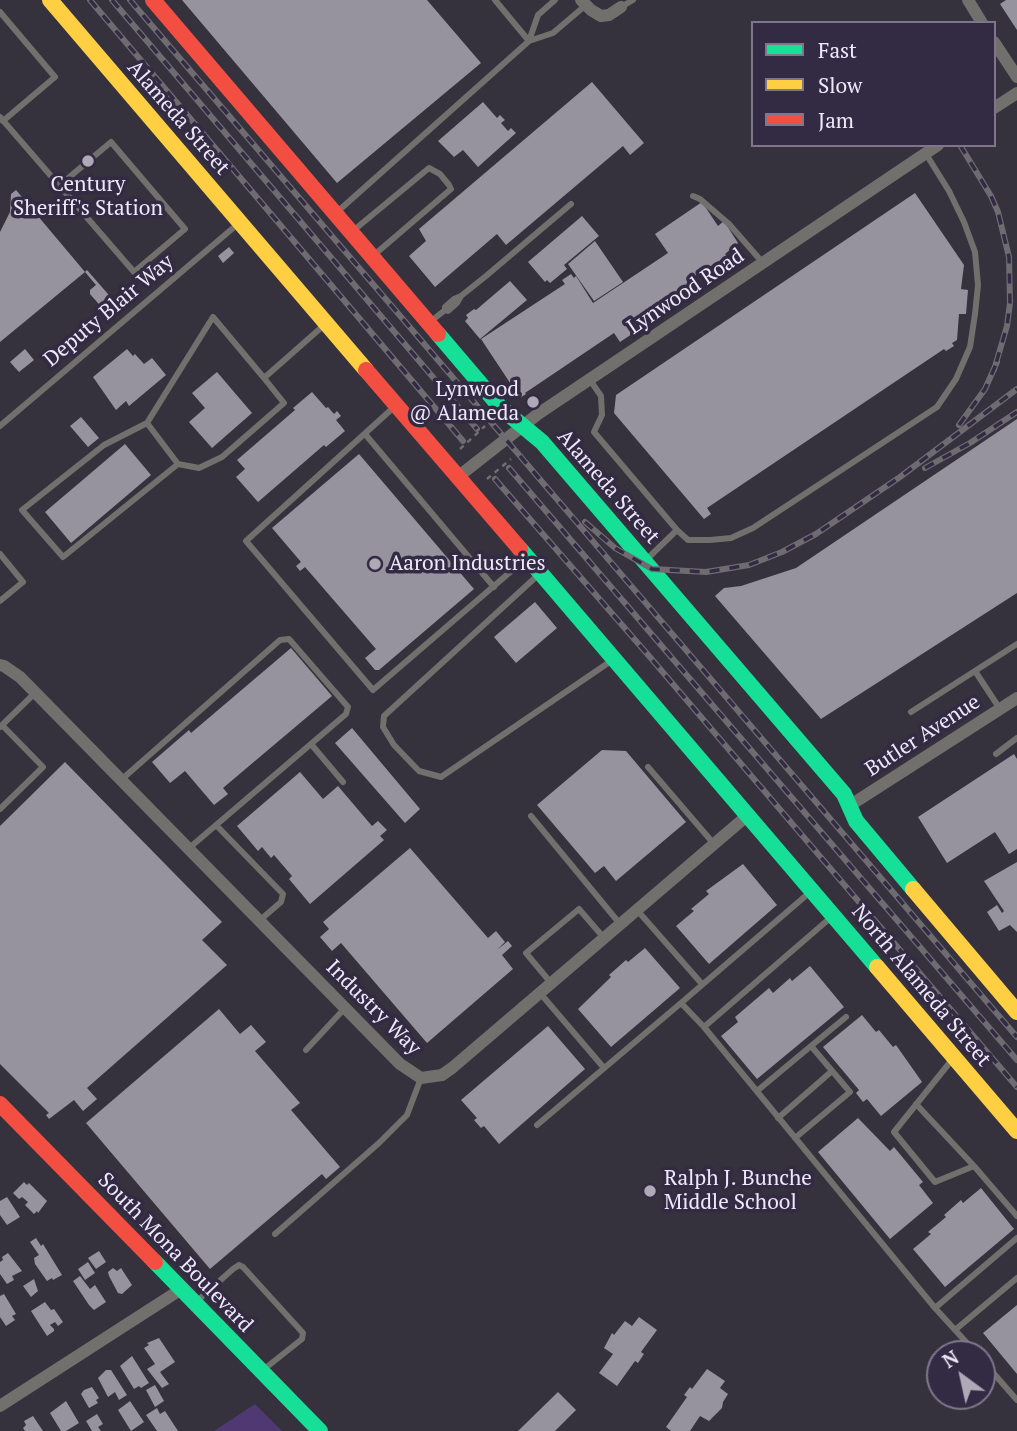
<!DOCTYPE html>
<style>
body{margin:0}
#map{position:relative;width:1017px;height:1431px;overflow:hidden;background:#35313d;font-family:"PT Serif",serif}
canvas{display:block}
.legend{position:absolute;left:751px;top:21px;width:245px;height:126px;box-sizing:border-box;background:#332b43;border:2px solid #7e778c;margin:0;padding:9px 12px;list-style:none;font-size:21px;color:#eee9f9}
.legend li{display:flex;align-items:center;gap:14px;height:35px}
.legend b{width:35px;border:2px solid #7e778c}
.north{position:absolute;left:926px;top:1340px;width:70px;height:70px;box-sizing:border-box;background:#332b43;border:2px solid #7e778c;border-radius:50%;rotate:327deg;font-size:19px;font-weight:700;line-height:28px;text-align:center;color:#eee9f9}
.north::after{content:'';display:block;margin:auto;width:24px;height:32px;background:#ada9b7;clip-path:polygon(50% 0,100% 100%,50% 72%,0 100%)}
</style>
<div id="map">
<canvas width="1017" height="1431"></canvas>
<ul class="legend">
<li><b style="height:9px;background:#16e098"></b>Fast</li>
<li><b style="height:9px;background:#ffcf43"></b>Slow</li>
<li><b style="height:9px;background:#f24e42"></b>Jam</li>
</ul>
<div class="north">N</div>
</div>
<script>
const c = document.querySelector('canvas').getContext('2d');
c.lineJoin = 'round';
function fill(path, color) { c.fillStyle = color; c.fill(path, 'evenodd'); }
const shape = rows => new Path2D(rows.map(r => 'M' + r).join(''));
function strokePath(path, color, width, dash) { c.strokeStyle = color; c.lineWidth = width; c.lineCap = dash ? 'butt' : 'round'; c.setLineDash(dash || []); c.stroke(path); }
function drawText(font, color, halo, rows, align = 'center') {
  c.font = font + ' "PT Serif",serif'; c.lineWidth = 7; c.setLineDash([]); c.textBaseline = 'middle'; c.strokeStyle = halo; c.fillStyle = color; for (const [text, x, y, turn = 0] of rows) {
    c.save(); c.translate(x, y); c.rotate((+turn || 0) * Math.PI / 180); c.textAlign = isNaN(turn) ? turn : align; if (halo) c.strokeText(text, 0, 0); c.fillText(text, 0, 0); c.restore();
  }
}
fill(shape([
 [255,1404,282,1431,214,1431]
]), '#503872');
fill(shape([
 [182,0,427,0,481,63,337,183],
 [1006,0,1017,0,1017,30,1000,4],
 [592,82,644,143,630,155,623,146,506,245,497,234,435,287,409,256,426,241,419,229],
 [483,102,497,118,500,115,505,120,501,123,508,131,511,128,516,133,478,167,463,150,454,157,438,141],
 [16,190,85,272,0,342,0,232,10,212,11,194],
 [915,193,964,265,961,289,968,290,966,314,959,314,957,340,952,343,954,346,946,351,944,349,707,508,711,514,704,519,614,413,616,395],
 [702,202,718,226,724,221,738,243,725,254,727,256,687,281,695,292,620,342,614,333,525,393,526,394,520,398,481,339,565,284,562,280,571,274,574,278,576,276,593,303,668,253,655,234],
 [582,216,599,236,564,265,567,269,550,283,547,280,545,282,528,262],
 [595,241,623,282,594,301,568,264],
 [229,247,234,253,223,263,218,256],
 [87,270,122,310,111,318,90,294,90,290,96,285,85,272],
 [510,281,527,300,480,339,465,321,468,318,466,315,474,309,476,310],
 [25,349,34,360,19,372,10,362],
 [127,349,133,356,135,354,144,364,152,358,166,375,129,406,126,401,116,410,93,377],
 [217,372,252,413,212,448,189,422,205,408,192,393],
 [312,392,326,408,328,407,334,414,337,411,341,416,336,420,345,431,326,447,324,445,258,502,236,477,245,469,237,460,295,410,293,408],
 [81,417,99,438,88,447,70,426],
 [1017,419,1017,593,821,719,715,596,724,588,741,586,796,568],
 [125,444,151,475,71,543,45,512],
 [359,454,474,589,379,670,375,670,365,658,376,649,305,567,300,571,296,566,301,562,272,528],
 [535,602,557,628,516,663,494,637],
 [291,648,332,696,223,788,228,794,214,805,185,771,170,783,152,762,189,730,191,733],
 [352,728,420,809,405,823,335,743],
 [602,750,626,751,686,822,616,881,604,866,595,873,537,805],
 [1014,754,1017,759,1017,849,1009,854,995,832,947,863,918,817],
 [65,762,222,922,202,940,227,965,87,1088,97,1099,83,1111,74,1100,49,1119,46,1115,49,1113,0,1064,0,826],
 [300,772,323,799,338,786,372,826,378,821,387,830,380,836,384,840,310,904,289,879,292,876,274,855,271,858,262,847,258,851,237,826],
 [410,848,488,938,496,931,505,942,497,950,508,941,512,946,502,955,513,969,427,1043,341,943,332,951,320,937,329,929,323,922],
 [1017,862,1017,932,1010,925,999,931,987,912,997,905,1002,913,1004,911,984,881],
 [743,864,777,905,709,964,676,926,694,911,691,909,709,894,706,891],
 [645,948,680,988,611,1047,578,1009,611,977,609,975,626,960,628,962],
 [810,966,844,1007,757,1079,721,1036,738,1022,735,1017,769,988,773,993,790,978,792,981],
 [219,1009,240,1034,251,1025,266,1042,255,1051,300,1103,291,1110,340,1167,326,1179,322,1174,210,1269,86,1123],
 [862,1015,876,1032,879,1030,893,1047,896,1045,922,1082,881,1116,867,1099,863,1102,856,1093,859,1090,823,1047],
 [548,1026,585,1069,499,1144,484,1126,481,1128,474,1120,477,1118,461,1100],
 [858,1118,890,1151,894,1147,923,1182,919,1185,933,1203,890,1239,818,1152],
 [24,1182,27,1185,29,1183,47,1201,38,1213,37,1211,34,1214,25,1205,28,1202,22,1197,19,1199,13,1193],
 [981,1188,1014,1229,945,1287,913,1249,931,1234,928,1232,946,1217,944,1215,961,1200,963,1203],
 [7,1197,20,1217,7,1225,0,1215,0,1201],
 [36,1238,41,1246,43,1244,62,1275,53,1280,52,1278,47,1281,35,1264,34,1258,39,1255,30,1242],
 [99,1251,106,1262,96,1269,88,1258],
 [8,1253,22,1271,12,1276,14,1280,7,1284,0,1274,0,1262,3,1260,2,1257],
 [88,1262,95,1273,85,1280,78,1269],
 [113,1268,117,1271,121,1268,132,1285,122,1294,118,1293,109,1276,108,1272],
 [80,1276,90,1289,95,1285,106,1302,94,1310,89,1305,73,1281],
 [34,1279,38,1291,31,1297,23,1286],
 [4,1294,16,1314,12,1316,15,1320,6,1326,0,1317,0,1296],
 [45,1302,51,1310,54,1309,63,1322,58,1326,55,1322,50,1325,54,1329,54,1331,47,1336,31,1311],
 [1017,1305,1017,1374,983,1333],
 [639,1317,657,1330,641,1352,644,1354,638,1363,635,1361,617,1386,599,1373,613,1354,604,1348,612,1333,614,1335,625,1321,632,1326],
 [159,1338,175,1362,160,1372,169,1384,162,1388,147,1369,155,1364,144,1348,149,1345,147,1343],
 [132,1356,149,1383,141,1388,139,1386,134,1389,120,1366],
 [707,1369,725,1381,720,1388,728,1394,723,1402,722,1408,709,1421,700,1416,690,1431,671,1431,666,1427,687,1397,684,1395,690,1387,692,1389],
 [106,1370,111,1370,127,1395,119,1400,115,1392,108,1397,98,1378],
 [155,1385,164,1401,155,1407,146,1390],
 [92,1387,99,1398,96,1400,98,1403,89,1408,81,1394,84,1390],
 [558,1392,576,1410,555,1431,518,1431],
 [66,1401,79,1423,66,1431,61,1431,50,1413],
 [130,1401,144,1422,131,1431,118,1410],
 [157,1408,160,1414,165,1411,178,1431,157,1431,146,1415],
 [97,1414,103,1424,98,1427,101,1431,92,1431,86,1421],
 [33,1416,43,1431,25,1431,23,1428,26,1425,24,1421]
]), '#97939e');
strokePath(shape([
 [460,449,485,426],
 [487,479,511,459]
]), '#706e70', 2.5, [5, 5]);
strokePath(shape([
 [495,0,529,41],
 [621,7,633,0],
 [0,12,55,77,3,121],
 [529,41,538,15,555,0],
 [0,117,134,272,185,229,111,142,60,185],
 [693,196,700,199,729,224,763,263],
 [336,213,529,41,553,33,586,5],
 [354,230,429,168,440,174,449,185,451,189,374,255],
 [445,310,448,311,457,303,461,296],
 [430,322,445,310,445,307,454,299,461,296,486,276,571,204],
 [264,378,284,403,222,457,199,468,178,464,63,557,22,510,104,445,147,423,213,317,264,378,323,326],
 [590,380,601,396,602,415,594,432,677,530,646,560],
 [393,408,246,541,373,690,523,561],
 [147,423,178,464],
 [0,426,239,223],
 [365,434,494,587],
 [677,530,688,540,710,540,731,538,753,528,937,407,956,379,970,347,975,314,978,285,975,252,964,222,949,191,926,154],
 [0,554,23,582,0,601],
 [537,576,384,716,383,727,394,745,419,771,441,777,611,661],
 [975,671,1000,709],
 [911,712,1017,644],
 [0,727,36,692],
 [311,744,343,782],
 [996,754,1017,738],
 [648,767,714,844],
 [121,780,280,640,289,639,348,707,346,714,188,849],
 [0,809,43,767,2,725],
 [531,816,620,924],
 [216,825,283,894,281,902,259,921],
 [809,893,681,1003,704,1027,829,919],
 [637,910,702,984],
 [551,983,526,953,579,909,604,938],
 [540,993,604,1068],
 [704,1027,935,1308,1017,1238],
 [811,1046,846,1017],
 [306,1050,345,1008],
 [951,1061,894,1132,935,1182,974,1166,1017,1216],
 [757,1091,811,1046,850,1092,795,1138],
 [916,1104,974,1166],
 [778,1118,832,1071],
 [537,1125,681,1003],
 [275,1234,379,1143,407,1115,421,1078],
 [196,1302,233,1269,239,1265,243,1267,303,1333,302,1339,263,1370],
 [935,1308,977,1354],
 [955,1330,1017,1278],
 [982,1360,1017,1400]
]), '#71706d', 6);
strokePath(shape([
 [581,0,591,10,601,16,609,15,621,7],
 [968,0,982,23],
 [994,42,1017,77],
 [994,108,1017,93],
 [459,476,538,414,938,145],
 [0,665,4,666,20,677,400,1064,421,1078,442,1075,452,1068,748,815],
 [849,806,1017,698],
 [0,1406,180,1290]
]), '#71706d', 12);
strokePath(shape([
 [438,334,501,408,542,442,844,794,856,821,913,889],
 [520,549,877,967],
 [155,1262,320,1431]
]), '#16e098', 16);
strokePath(shape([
 [50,0,366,370],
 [913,889,1017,1012],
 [877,967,1017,1131]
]), '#ffcf43', 16);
strokePath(shape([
 [153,0,438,334],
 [366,370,520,549],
 [0,1104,155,1262]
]), '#f24e42', 16);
const rail = shape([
 [90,0,463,441],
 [112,0,477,429],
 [130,0,1017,1037],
 [960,145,991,196,998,212,1009,257,1010,303,1007,326,994,370],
 [959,425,985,389,997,362],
 [509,468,1017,1060],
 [925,468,970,443,1017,412],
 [495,479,649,656,1017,1087],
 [585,522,615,548,652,569,706,572,749,565,782,552,816,534,900,477,1017,389]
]);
strokePath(rail, '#6e6c71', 6);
strokePath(rail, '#332b43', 3.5, [10]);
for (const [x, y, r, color] of [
 [88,161,7,"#ada9b7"],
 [533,402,7,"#ada9b7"],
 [375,564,7,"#ada9b7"],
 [650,1191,7,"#ada9b7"]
]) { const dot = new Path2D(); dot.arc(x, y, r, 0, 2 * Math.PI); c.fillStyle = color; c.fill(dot); strokePath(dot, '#332b43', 2.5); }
drawText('21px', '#eee9f9', '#332b43', [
 ["Alameda Street",178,118,49],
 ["Lynwood Road",686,292,-34],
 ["Deputy Blair Way",109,311,-40],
 ["Alameda Street",608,487,49],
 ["Butler Avenue",923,736,-33],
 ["North Alameda Street",921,986,50],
 ["Industry Way",373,1008,45],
 ["South Mona Boulevard",175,1253,46]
]);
drawText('21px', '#eee9f9', '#332b43', [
 ["Century",88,185,"center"],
 ["Sheriff's Station",88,209,"center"],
 ["Lynwood",519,390,"right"],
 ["@ Alameda",519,414,"right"],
 ["Aaron Industries",389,564],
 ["Ralph J. Bunche",664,1179],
 ["Middle School",664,1203]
], 'left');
</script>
